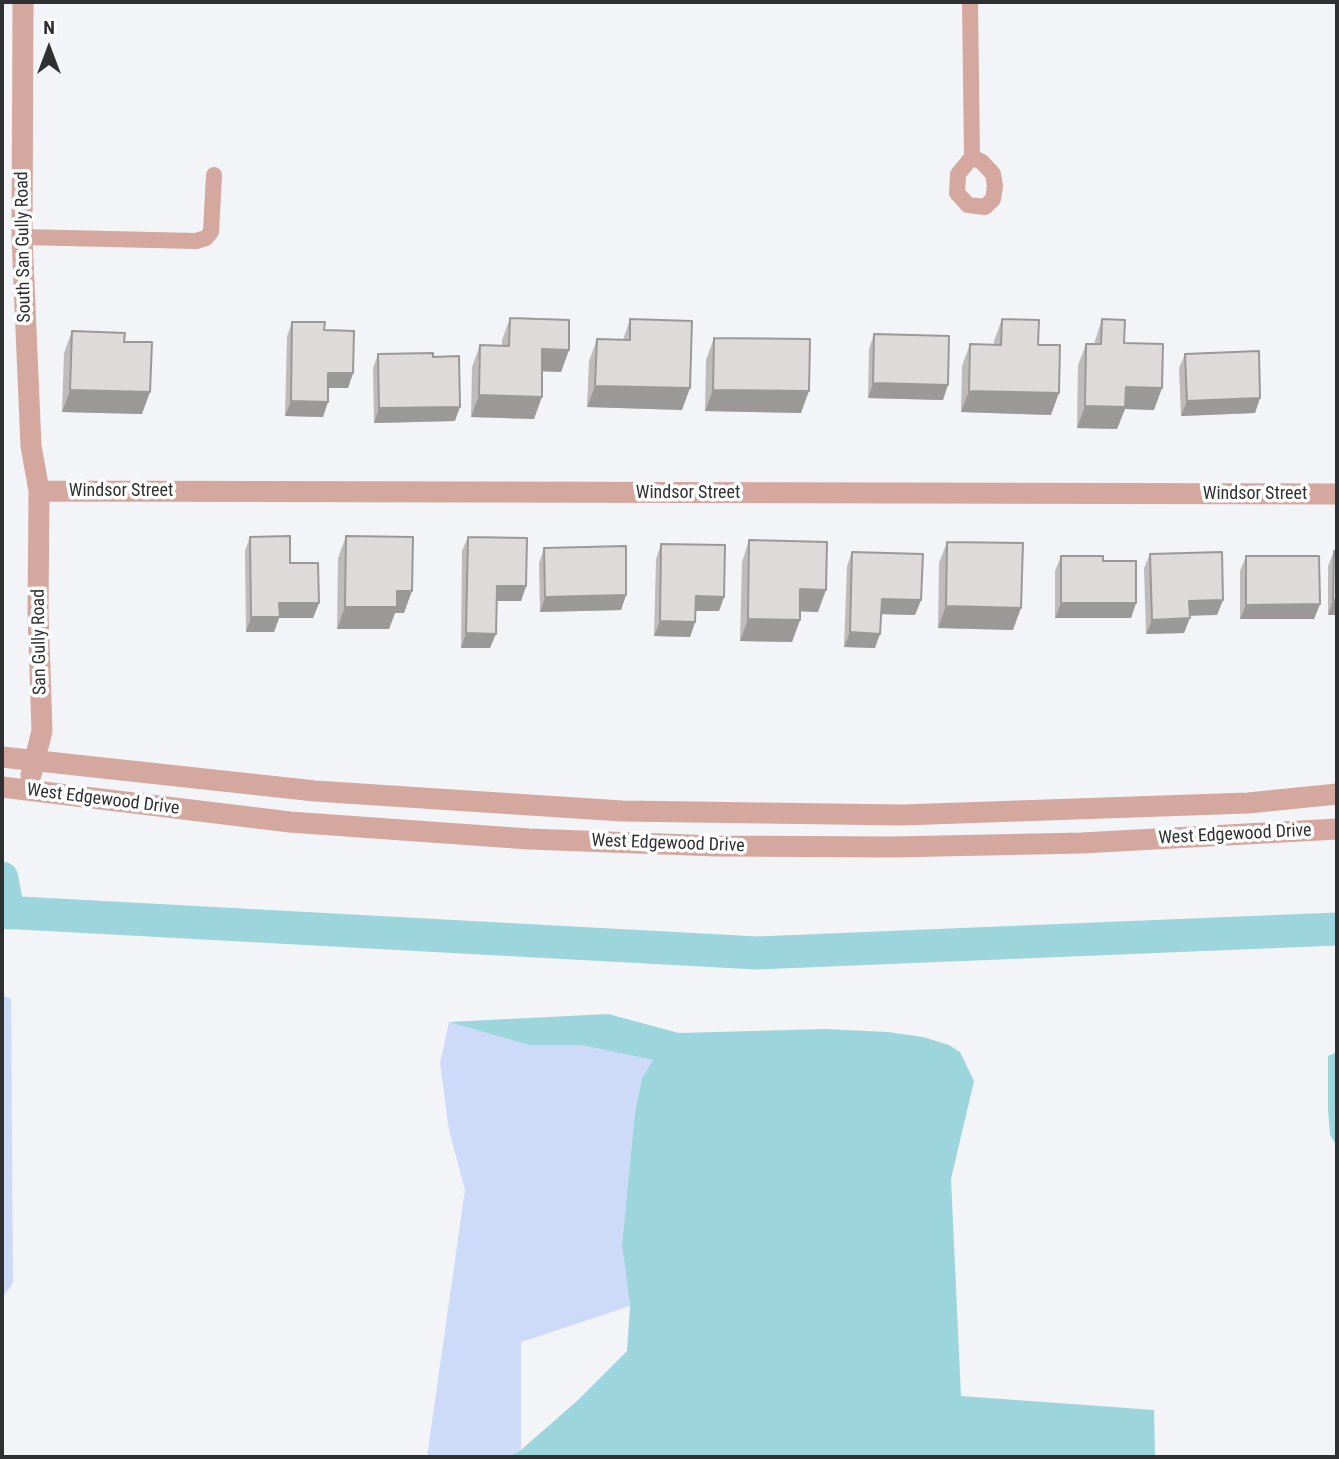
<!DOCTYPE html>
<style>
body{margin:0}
#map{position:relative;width:1339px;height:1459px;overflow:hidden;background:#f2f4f7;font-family:"Roboto Condensed",sans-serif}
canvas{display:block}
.frame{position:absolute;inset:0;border:4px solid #2f3031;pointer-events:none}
.north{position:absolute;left:14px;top:14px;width:70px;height:70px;-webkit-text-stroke:5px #fff;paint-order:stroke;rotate:0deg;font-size:19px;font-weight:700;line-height:28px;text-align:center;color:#2f3031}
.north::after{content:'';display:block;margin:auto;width:24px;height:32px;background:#2f3031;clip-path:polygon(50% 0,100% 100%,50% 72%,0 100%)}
</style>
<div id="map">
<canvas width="1339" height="1459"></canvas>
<div class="frame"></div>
<div class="north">N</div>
</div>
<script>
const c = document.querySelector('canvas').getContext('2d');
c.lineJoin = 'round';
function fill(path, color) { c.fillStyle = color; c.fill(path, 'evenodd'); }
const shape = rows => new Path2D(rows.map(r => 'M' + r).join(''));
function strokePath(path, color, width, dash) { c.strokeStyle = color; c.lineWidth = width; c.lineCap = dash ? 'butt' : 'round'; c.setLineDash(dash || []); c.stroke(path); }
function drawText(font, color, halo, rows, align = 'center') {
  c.font = font + ' "Roboto Condensed",sans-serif'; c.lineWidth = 7; c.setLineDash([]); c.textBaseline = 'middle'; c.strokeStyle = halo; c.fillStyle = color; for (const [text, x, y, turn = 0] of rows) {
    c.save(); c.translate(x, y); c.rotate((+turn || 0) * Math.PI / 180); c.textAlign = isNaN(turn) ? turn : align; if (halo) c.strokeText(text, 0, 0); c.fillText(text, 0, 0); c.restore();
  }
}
fill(shape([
 [2,995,11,999,13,1283,2,1298],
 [449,1022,529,1045,581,1045,653,1060,642,1078,635,1112,622,1245,630,1306,521,1342,521,1450,509,1457,427,1457,465,1190,449,1130,440,1063]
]), '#cddaf8');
fill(shape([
 [608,1014,679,1033,825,1029,888,1032,923,1037,949,1045,960,1052,974,1081,951,1179,961,1396,1154,1410,1155,1457,509,1457,521,1450,577,1401,627,1351,630,1306,622,1245,635,1112,642,1078,653,1060,581,1045,529,1045,449,1022],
 [1337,1052,1337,1146,1330,1135,1328,1110,1328,1056]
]), '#9dd5dc');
strokePath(shape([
 [2,878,8,913],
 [2,912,757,953,1337,929]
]), '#9dd5dc', 33);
strokePath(shape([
 [970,2,972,157,958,174,957,193,968,205,985,207,993,199,995,186,993,174,982,162,972,157],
 [22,237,196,241,206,238,211,232,214,175]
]), '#d4a89e', 16);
strokePath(shape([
 [23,2,22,237,31,446,39,491,38,612,42,731,31,775],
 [39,491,1337,494],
 [2,757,315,791,622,811,902,815,1248,803,1337,794],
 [2,787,290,822,529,839,716,846,892,847,1082,843,1337,829]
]), '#d4a89e', 21);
fill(shape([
 [510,318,569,350,561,372,542,371,534,419,471,417,472,367,480,345,502,346,502,340],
 [630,319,682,410,587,407,589,361,597,339,623,340],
 [1002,319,1038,345,1051,415,961,412,962,366,970,344,994,345,994,341],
 [1102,319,1124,343,1154,410,1125,409,1117,429,1077,428,1078,365,1086,344,1094,344],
 [292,322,324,330,353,373,348,388,328,388,323,417,285,416,287,336],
 [72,331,124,342,142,414,62,412,64,353],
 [874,334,943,400,868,398,869,349],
 [714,338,801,413,705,411,706,360],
 [378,354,433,357,455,421,374,423,373,368],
 [1185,354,1260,398,1255,413,1181,416,1179,368],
 [346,536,404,613,395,613,389,629,337,629,338,558],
 [250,537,290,563,319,603,313,618,279,618,274,632,246,632,245,551],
 [468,537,526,586,521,601,496,601,490,648,461,648,462,551],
 [749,540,818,612,800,611,800,620,792,642,740,641,742,562],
 [947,542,1013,630,938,628,939,563],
 [661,544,724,597,719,611,696,611,695,622,690,637,654,636,656,559],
 [544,548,626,595,621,610,540,612,539,563],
 [1334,551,1337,551,1337,615,1328,615,1328,566],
 [852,552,921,600,915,615,881,614,875,648,844,647,847,566],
 [1150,554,1223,600,1217,615,1190,615,1184,633,1146,634,1144,568],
 [1061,556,1103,561,1136,603,1131,618,1055,618,1055,571],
 [1246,556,1320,604,1314,619,1240,619,1240,571]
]), '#bfbbbb');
fill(shape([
 [542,349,569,350,561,372,535,371],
 [328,373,353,373,348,388,323,388],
 [873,383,948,385,943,400,868,398],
 [595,386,690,388,682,410,587,407],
 [1126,387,1162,388,1154,410,1125,409,1117,429,1077,428,1085,406],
 [70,390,150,392,142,414,62,412],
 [713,390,809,391,801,413,705,411],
 [969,391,1059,393,1051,415,961,412],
 [479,395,542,397,534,419,471,417],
 [1260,398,1255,413,1181,416,1187,401],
 [291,401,328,402,323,417,285,416],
 [460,407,455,421,374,423,379,408],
 [497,586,526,586,521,601,491,601],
 [800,589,826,590,818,612,792,611],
 [397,591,412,591,404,613,395,613,389,629,337,629,345,607],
 [626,595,621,610,540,612,545,597],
 [696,596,724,597,719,611,691,611],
 [882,599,921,600,915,615,876,614],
 [1223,600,1217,615,1184,616,1189,601],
 [1333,600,1337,600,1337,615,1328,615],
 [279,603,319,603,313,618,279,618,274,632,246,632,251,617],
 [1061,603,1136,603,1131,618,1055,618],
 [1320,604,1314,619,1240,619,1246,605],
 [946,606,1021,608,1013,630,938,628],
 [1190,618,1184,633,1146,634,1152,620],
 [748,619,800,620,792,642,740,641],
 [660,621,695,622,690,637,654,636],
 [850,632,880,634,875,648,844,647],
 [466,633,496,634,490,648,461,648]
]), '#9b9998');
const building = shape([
 [510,318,569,320,569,350,542,349,542,397,479,395,480,345,509,346,510,318],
 [630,319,692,321,690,388,595,386,597,339,630,340,630,319],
 [1002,319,1039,320,1038,345,1060,345,1059,393,969,391,970,344,1001,345,1002,319],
 [1102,319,1125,320,1124,343,1163,344,1162,388,1126,387,1125,407,1085,406,1086,344,1101,344,1102,319],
 [292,322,325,322,324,330,354,331,353,373,328,373,328,402,291,401,292,322],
 [72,331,125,333,124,342,152,342,150,392,70,390,72,331],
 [874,334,949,336,948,385,873,383,874,334],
 [714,338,810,339,809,391,713,390,714,338],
 [1259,351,1260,398,1187,401,1185,354,1259,351],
 [433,353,433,357,459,356,460,407,379,408,378,354,433,353],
 [290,536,290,563,318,563,319,603,279,603,280,617,251,617,250,537,290,536],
 [346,536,413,537,412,591,397,591,397,607,345,607,346,536],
 [468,537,527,538,526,586,497,586,496,634,466,633,468,537],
 [749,540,827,542,826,590,800,589,800,620,748,619,749,540],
 [947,542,1023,543,1021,608,946,606,947,542],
 [661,544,725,545,724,597,696,596,695,622,660,621,661,544],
 [626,546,626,595,545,597,544,548,626,546],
 [1334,551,1337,551,1337,600,1333,600,1334,551],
 [852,552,923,554,921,600,882,599,880,634,850,632,852,552],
 [1222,552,1223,600,1189,601,1190,618,1152,620,1150,554,1222,552],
 [1061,556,1103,556,1103,561,1136,561,1136,603,1061,603,1061,556],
 [1246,556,1319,556,1320,604,1246,605,1246,556]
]);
fill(building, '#dedad9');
strokePath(building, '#9b9998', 2);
drawText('18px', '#2f3031', '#fff', [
 ["South San Gully Road",24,247,-91],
 ["Windsor Street",121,491],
 ["Windsor Street",688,493],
 ["Windsor Street",1255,494],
 ["San Gully Road",40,642,-91],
 ["West Edgewood Drive",103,800,7],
 ["West Edgewood Drive",1235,835,-3],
 ["West Edgewood Drive",668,844,2]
]);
</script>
